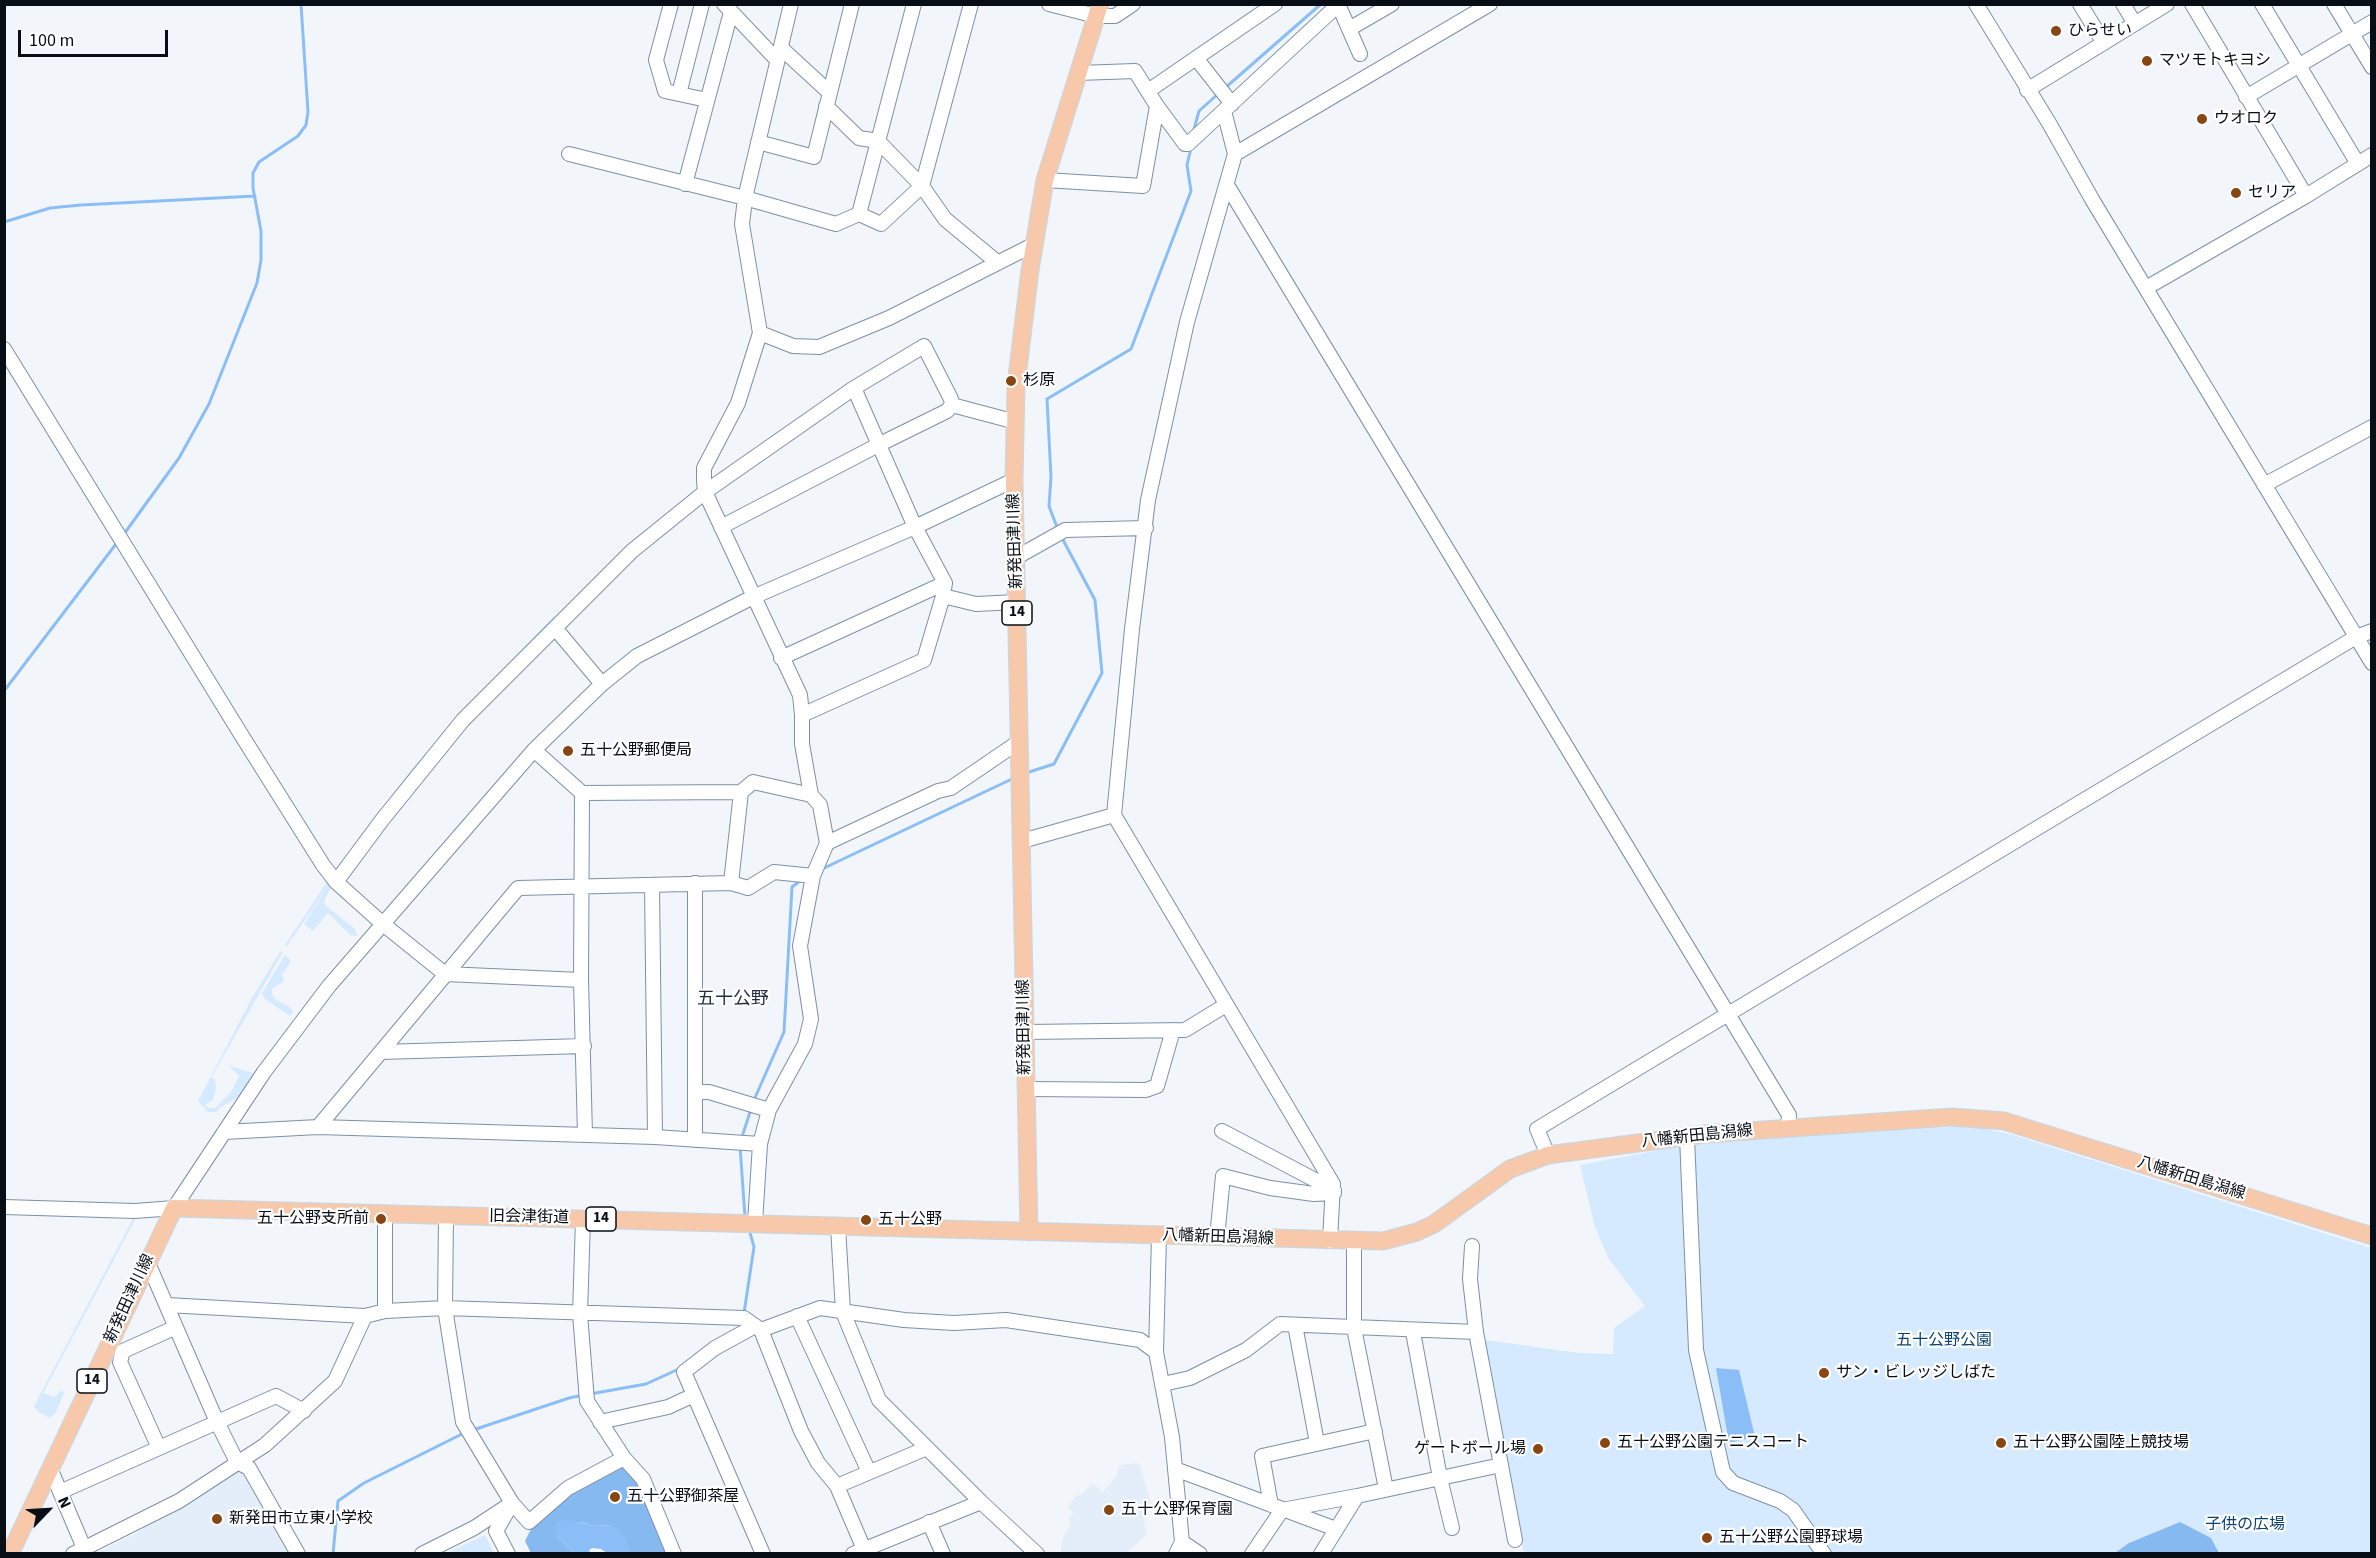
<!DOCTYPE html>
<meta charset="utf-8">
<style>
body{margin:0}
#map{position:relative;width:2376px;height:1558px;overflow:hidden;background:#f2f6fb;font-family:"Source Sans 3",sans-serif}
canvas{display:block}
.frame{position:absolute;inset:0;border:6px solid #070e15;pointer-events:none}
.north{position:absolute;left:18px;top:1480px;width:60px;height:60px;-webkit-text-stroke:4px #fff;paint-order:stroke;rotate:65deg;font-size:16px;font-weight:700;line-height:24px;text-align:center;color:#070e15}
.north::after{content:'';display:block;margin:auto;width:21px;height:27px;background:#070e15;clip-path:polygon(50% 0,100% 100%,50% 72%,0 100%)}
.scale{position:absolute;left:18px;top:30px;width:150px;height:27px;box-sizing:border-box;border:3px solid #070e15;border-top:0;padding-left:8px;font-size:18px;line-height:21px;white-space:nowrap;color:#070e15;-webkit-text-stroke:4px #fff;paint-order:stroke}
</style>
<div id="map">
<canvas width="2376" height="1558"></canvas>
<div class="frame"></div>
<div class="north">N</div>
<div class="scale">100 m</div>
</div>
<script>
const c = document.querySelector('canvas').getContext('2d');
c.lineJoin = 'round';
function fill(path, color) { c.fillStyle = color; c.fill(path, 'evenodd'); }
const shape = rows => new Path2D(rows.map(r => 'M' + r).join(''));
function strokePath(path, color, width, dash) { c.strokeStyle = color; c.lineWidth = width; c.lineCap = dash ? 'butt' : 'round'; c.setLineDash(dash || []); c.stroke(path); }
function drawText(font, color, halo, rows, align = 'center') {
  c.font = font + ' "Source Sans 3","Noto Sans JP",sans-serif'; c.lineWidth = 4.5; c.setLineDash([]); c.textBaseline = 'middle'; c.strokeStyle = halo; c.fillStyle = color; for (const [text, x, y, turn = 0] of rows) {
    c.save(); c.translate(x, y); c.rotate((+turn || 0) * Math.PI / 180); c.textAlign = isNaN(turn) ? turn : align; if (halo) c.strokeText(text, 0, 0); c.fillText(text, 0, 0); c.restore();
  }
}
fill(shape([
 [1139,1463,1152,1506,1143,1516,1147,1534,1126,1553,1060,1553,1063,1538,1071,1523,1068,1520,1073,1513,1067,1507,1078,1494,1080,1496,1092,1483,1103,1492,1117,1475,1119,1465],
 [240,1467,247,1469,295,1554,94,1554,134,1534,190,1501]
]), '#e4eefa');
fill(shape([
 [554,616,555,619,464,712,408,777,336,873,334,872,411,770,461,713],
 [329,879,333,883,324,901,326,906,355,929,357,936,350,935,328,913,313,931,304,924,330,883,287,946,285,945],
 [280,952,283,952,211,1078,215,1079,216,1088,213,1100,205,1105,209,1108,215,1108,231,1092,239,1076,229,1066,254,1073,250,1085,245,1087,237,1098,219,1108,217,1112,208,1112,198,1101,253,996],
 [285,955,289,958,291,962,282,974,284,981,272,989,272,994,276,1000,290,1007,293,1011,290,1016,265,999,262,993],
 [1970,1126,2010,1134,2371,1248,2371,1553,1528,1553,1523,1550,1484,1344,1486,1340,1579,1353,1613,1354,1614,1328,1645,1306,1608,1258,1594,1224,1580,1165,1712,1140],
 [136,1213,136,1218,43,1393,55,1397,61,1390,64,1393,55,1414,49,1418,39,1412,34,1406],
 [485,1535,494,1553,447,1553]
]), '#d5e9ff');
fill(shape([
 [623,1464,640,1483,671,1553,630,1553,612,1525,594,1526,580,1522,557,1536,574,1553,531,1553,525,1541,534,1523,571,1491],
 [2180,1522,2211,1538,2219,1553,2115,1553,2129,1543]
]), '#87b9f1');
fill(shape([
 [1716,1368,1739,1370,1755,1437,1729,1443],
 [572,1520,594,1526,612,1525,621,1532,627,1540,630,1553,607,1553,601,1549,593,1548,590,1549,589,1553,574,1553,557,1536,555,1527,559,1521]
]), '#8bbef6');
strokePath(shape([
 [1225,88,1321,4],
 [1193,133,1199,111,1218,94],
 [4,222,50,208,81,205,255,196],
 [1058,530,1049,506,1051,477,1047,399,1131,349,1191,191,1187,165,1191,148],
 [124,534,179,458,209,404,257,283,261,260,261,231,253,188,253,173,259,162,298,136,306,125,308,112,301,4],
 [4,691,116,544],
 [1026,773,1054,764,1102,673,1095,600,1061,536],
 [822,869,1014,778],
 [754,1100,784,1032,792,887,801,880],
 [741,1140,751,1109],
 [740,1146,745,1217],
 [744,1313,754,1247,749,1229],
 [590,1394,646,1384,681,1368],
 [473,1430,569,1398,584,1395],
 [333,1554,338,1501,364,1483,464,1433]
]), '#8bbef6', 3);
const minor = shape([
 [671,4,656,60,665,91,707,100],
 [724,4,777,60],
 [791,4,745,198,742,224,760,333,738,403,704,468,704,480,705,492,800,695,802,715,802,744,811,795,820,805,827,843],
 [1049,4,1096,16,1115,16,1133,4],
 [1338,4,1360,54],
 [1976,4,2049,123,2093,201,2372,663],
 [2080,4,2104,43],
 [2123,4,2135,24],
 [2192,4,2306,196],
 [2262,4,2358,164],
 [2334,4,2372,67],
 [1349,29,1392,4],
 [781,48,830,93],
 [1196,58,1232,104],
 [1078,73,1135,71,1157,106,1185,144,1188,144,1339,4],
 [2027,90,2167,4],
 [1148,91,1275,4],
 [679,94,702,4],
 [2246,97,2372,22],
 [826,106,859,138,878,141,922,186,945,219,998,263],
 [1224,111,1235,154,1187,322,1148,500,1132,629,1114,815,1333,1184,1330,1241],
 [758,142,814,157,852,4],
 [569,154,745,198,836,224,859,214,881,224,922,186,971,4],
 [1235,154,1490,4],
 [1045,180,1143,186,1157,106],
 [685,184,731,12],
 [1227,185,1789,1115,1788,1127],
 [859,214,914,4],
 [2146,288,2306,196,2372,155],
 [760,333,793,346,819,347,889,318,1035,244],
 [4,349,242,736,323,865,336,882,383,924,445,974,581,980],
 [952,405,1016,422],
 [2264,485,2372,427],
 [1017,557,1065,530,1146,528],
 [943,596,976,604,1017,602],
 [555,628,602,684],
 [781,658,945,583],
 [802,715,924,660,943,596,945,583,915,527,854,388],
 [534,750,582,793,741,792,753,782,811,795],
 [582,793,581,980,585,1135],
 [1022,841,1114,815],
 [336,882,382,820,463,720,632,551,705,492,854,388,924,346,951,399,952,405,947,411,880,444,721,527],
 [731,883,748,888,774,872,813,876],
 [652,885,655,1137],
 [1026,1032,1185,1030,1226,1005],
 [381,1052,584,1046],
 [1027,1089,1146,1090,1157,1086,1173,1030],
 [695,1092,709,1092,769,1110],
 [318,1127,518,888,731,883,741,792],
 [1222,1131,1334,1190],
 [224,1132,318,1127,655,1137,760,1144],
 [1687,1137,1696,1350,1723,1472,1733,1483,1780,1501,1793,1510,1824,1554],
 [695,1140,695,883],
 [1548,1155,1537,1129,2029,833,2356,637,2372,631],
 [4,1207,135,1211,174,1208,264,1072,329,986,534,750,602,684,637,656,753,597,915,527,1014,480],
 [446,1216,445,1308,463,1422,512,1503,529,1522,568,1488,624,1458],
 [583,1219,580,1314,587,1401,624,1458,643,1479,674,1554],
 [755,1223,760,1144,769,1110,805,1044,811,1019,800,946,813,876,827,843,938,791,951,788,1020,741],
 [838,1226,843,1312,879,1400,981,1502,1037,1554],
 [1159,1236,1156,1352,1172,1437,1182,1542,1176,1554],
 [1217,1238,1223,1176,1270,1188,1314,1194,1334,1193],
 [1354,1242,1354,1328,1386,1489],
 [1472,1246,1470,1279,1476,1332,1515,1540],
 [148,1263,217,1422,237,1462,249,1468,298,1554],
 [167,1305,365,1316,385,1311,445,1308,744,1318,761,1330,801,1431,818,1463,837,1486,866,1554],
 [385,1311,385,1214],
 [797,1316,869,1472],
 [1295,1325,1317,1443],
 [755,1326,715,1348,684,1372,763,1554],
 [761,1330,820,1308,904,1320,954,1323,1006,1320,1140,1340,1156,1352],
 [1413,1332,1440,1478,1452,1528],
 [1163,1384,1190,1378,1246,1350,1280,1324,1476,1332],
 [600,1422,668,1407,694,1395],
 [159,1448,120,1362,123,1351,174,1328],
 [50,1468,84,1548],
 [1175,1469,1336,1529],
 [837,1486,927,1448],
 [60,1492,276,1396,304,1411],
 [1271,1505,1262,1456,1375,1431],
 [929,1522,943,1554],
 [1182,1542,1200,1554],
 [73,1554,179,1501,265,1445,335,1381,365,1316],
 [422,1554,474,1528,512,1503],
 [508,1554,496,1531,511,1505],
 [853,1554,981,1502],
 [1252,1554,1282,1510,1357,1496],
 [1321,1554,1357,1496,1501,1465]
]);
const major = shape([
 [1029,1232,1014,480,1016,385,1030,270,1045,180,1100,4],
 [10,1554,174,1208,1383,1241,1417,1232,1434,1224,1510,1169,1548,1155,1705,1134,1952,1117,2004,1121,2372,1236]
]);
strokePath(minor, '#7d90a6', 16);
strokePath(major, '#d2d4d5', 19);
strokePath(minor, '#fff', 14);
strokePath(major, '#f8c8aa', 16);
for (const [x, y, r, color] of [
 [2056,31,6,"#874612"],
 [2147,61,6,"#874612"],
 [2202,119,6,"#874612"],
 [2236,193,6,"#874612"],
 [1011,381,6,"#874612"],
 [568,751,6,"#874612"],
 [381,1219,6,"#874612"],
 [866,1220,6,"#874612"],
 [1824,1373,6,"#874612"],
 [1605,1443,6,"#874612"],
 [2001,1443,6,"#874612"],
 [1538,1449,6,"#874612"],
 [615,1497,6,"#874612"],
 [1109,1510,6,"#874612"],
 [217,1519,6,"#874612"],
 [1707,1538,6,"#874612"]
]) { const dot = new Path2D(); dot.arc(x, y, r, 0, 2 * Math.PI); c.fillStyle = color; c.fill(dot); strokePath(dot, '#fff', 2); }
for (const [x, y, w] of [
 [1017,613,30],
 [601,1219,30],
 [92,1381,30]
]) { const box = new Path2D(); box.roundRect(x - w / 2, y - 12, w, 24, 4.5); c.fillStyle = '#fff'; c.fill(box); strokePath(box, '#070e15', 1.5); }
drawText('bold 15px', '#070e15', null, [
 ["14",1017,613],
 ["14",601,1219],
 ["14",92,1381]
]);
drawText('16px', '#070e15', '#fff', [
 ["ひらせい",2068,31],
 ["マツモトキヨシ",2159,61],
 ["ウオロク",2214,119],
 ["セリア",2248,193],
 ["杉原",1023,381],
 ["五十公野郵便局",580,751],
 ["五十公野支所前",369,1219,"right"],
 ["五十公野",878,1220],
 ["サン・ビレッジしばた",1836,1373],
 ["五十公野公園テニスコート",1617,1443],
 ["五十公野公園陸上競技場",2013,1443],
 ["ゲートボール場",1526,1449,"right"],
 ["五十公野御茶屋",627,1497],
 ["五十公野保育園",1121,1510],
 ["新発田市立東小学校",229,1519],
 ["五十公野公園野球場",1719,1538]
], 'left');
drawText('16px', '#070e15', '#fff', [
 ["新発田津川線",1016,541,-92],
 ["新発田津川線",1025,1027,-91],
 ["八幡新田島潟線",1697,1137,-6],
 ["八幡新田島潟線",2191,1179,17],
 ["旧会津街道",529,1218,1],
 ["八幡新田島潟線",1218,1238,2],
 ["新発田津川線",130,1299,-65]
]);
drawText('16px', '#0c4375', '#fff', [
 ["五十公野公園",1944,1341],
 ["子供の広場",2245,1525]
]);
drawText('18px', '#1e2e40', '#fff', [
 ["五十公野",733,1000]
]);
</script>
